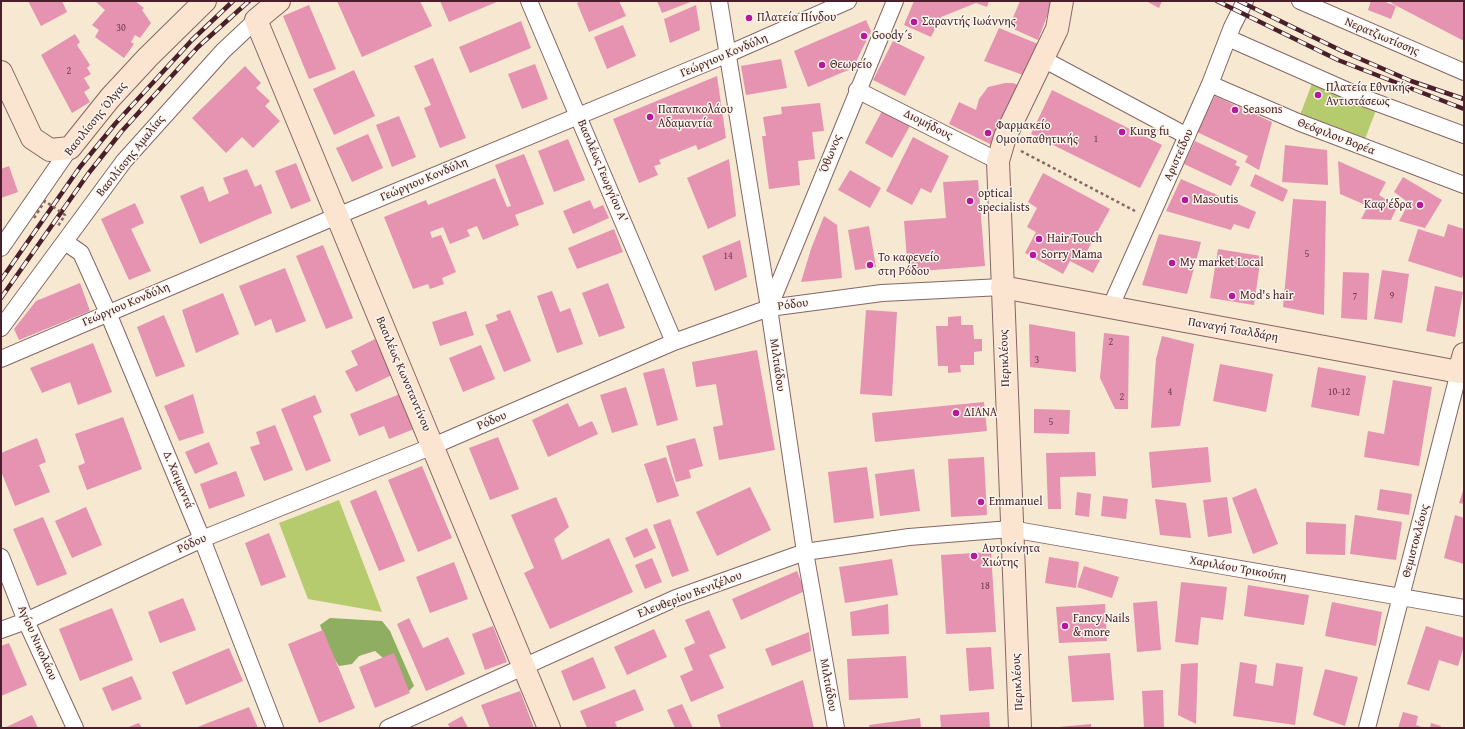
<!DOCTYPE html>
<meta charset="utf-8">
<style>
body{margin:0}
#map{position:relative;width:1465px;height:729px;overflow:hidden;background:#f6e8d1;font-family:"Gentium Book Plus",serif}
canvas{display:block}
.frame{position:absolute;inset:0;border:2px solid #4a1f2b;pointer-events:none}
</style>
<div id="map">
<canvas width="1465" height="729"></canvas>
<div class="frame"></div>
</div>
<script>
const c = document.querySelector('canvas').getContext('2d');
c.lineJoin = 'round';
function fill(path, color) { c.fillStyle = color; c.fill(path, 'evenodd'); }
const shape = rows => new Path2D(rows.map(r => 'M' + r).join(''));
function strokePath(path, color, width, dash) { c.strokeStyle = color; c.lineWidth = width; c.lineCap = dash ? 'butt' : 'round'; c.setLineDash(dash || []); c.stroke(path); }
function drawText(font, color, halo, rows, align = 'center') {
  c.font = font + ' "Gentium Book Plus",serif'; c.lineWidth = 3; c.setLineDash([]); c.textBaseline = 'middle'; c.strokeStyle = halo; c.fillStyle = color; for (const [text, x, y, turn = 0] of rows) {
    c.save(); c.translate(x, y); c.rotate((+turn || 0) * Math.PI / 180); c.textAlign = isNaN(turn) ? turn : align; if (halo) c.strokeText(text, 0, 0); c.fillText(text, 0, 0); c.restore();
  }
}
fill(shape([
 [1313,81,1378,105,1365,139,1300,115],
 [339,500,382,612,308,599,279,523]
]), '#b6ca6e');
fill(shape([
 [330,618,382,621,390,631,414,686,406,694,383,658,375,651,359,656,352,664,339,666,329,650,320,625]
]), '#90ae61');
fill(shape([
 [28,1,62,1,67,12,41,26],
 [95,1,135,1,144,8,142,10,151,23,140,38,135,35,131,42,134,44,124,58,95,37,99,30,92,25,105,10],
 [337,1,420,1,432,26,362,57],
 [440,1,499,1,449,22],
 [581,1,619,1,626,16,589,32,577,3],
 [657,1,693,1,662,13],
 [914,1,989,1,987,7,976,3,941,17,931,37,904,25],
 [1020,1,1048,1,1052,3,1038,40,1009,27],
 [1146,1,1162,1,1159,8],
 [1371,1,1383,1,1396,6,1391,19,1368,10],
 [1392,1,1461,1,1464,4,1464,41,1391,3],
 [309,5,336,69,309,79,283,16],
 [696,5,700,30,670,43,664,19],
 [866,20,871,31,853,68,808,87,794,51],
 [521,21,531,48,470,73,459,47],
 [623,25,636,56,607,69,594,37],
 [999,28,1038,44,1023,75,984,61],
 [75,34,80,42,77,45,90,65,87,68,91,74,84,78,90,88,84,92,90,102,72,113,41,55],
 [893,41,925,57,905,96,873,80],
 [433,58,466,138,440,148,424,108,431,105,414,66],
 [781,59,787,88,746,95,741,66],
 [535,64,548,99,522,109,508,74],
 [245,66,261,83,256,88,270,101,265,106,280,121,253,148,242,137,226,153,192,118],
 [354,70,375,116,334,135,313,89],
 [717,76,726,138,698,150,696,145,659,160,661,164,654,166,658,175,639,183,613,119],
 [1005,83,1013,83,1020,86,992,145,949,124,959,102,976,110,979,99,988,87],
 [1052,90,1162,145,1140,188,1031,134],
 [1215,96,1272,122,1259,170,1245,162,1248,156,1197,132],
 [820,103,824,131,812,132,815,159,798,161,800,185,769,189,762,136,766,136,763,117,782,114,781,107],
 [882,111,910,126,892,158,865,143],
 [399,116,416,157,392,167,376,125],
 [368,134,383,168,352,182,336,148],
 [913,137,949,156,931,193,921,188,912,205,886,191],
 [568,139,585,180,554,192,538,151],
 [1195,141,1237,161,1235,165,1240,167,1231,186,1184,164],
 [1285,145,1327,150,1328,185,1282,182],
 [524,154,544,204,515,215,519,225,483,240,477,226,467,230,470,236,450,244,443,227,430,232,432,238,441,235,456,272,442,278,444,284,430,289,428,284,413,289,384,217,426,200,428,205,495,178,507,207,511,206,495,165],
 [729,159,736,216,708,229,687,178],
 [1338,161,1386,182,1379,195,1397,207,1391,220,1361,219,1368,206,1340,194],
 [296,163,311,201,291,209,275,171],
 [9,166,18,192,1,198,1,169],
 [247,169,255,187,261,184,272,213,200,244,180,196,203,186,209,202,229,193,223,178],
 [850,170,881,188,870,208,838,190],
 [1043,173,1110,209,1087,251,1101,258,1093,273,1070,261,1063,274,1025,253,1036,232,1027,227,1037,208,1028,202],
 [1255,174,1288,190,1283,202,1250,186],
 [1403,177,1442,200,1425,228,1399,221,1409,203,1394,192],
 [1181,179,1256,212,1249,229,1234,224,1231,230,1166,211],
 [978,180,985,266,908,272,904,221,946,218,943,182],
 [1293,199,1326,201,1324,315,1283,307],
 [590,200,594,209,603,205,609,218,573,234,563,211],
 [135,203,144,223,131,229,151,271,129,280,101,219],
 [824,216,837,225,842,278,801,282,811,249],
 [1448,224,1464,229,1464,272,1462,278,1408,261,1418,229,1444,237],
 [869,226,876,267,855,270,848,230],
 [614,229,623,252,577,269,568,248],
 [1159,234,1201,242,1187,294,1142,285],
 [740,240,747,277,715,291,702,256],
 [323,245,353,318,326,329,296,256],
 [1218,249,1261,256,1254,305,1210,298],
 [285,268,306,321,276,333,271,319,255,326,239,286],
 [1382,270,1409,274,1402,323,1374,319],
 [1343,272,1369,273,1367,320,1341,318],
 [80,283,90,311,19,340,14,329,36,301],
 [608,283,625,328,599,337,582,293],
 [1435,286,1463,292,1455,337,1426,331],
 [552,291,560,312,570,308,583,344,557,353,537,296],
 [223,293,239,334,196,353,182,310],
 [510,310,531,361,504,372,485,325,498,320,496,315],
 [866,310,897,312,892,396,860,394],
 [466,311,474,335,440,346,432,322],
 [164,315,185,366,156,377,137,327],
 [961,316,961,325,973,325,974,339,982,339,982,351,974,352,974,365,960,365,961,372,948,373,948,366,938,366,936,326,948,326,948,317],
 [1029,324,1075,332,1076,372,1030,367],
 [1104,333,1129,336,1128,409,1115,409,1100,378],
 [1162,336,1194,344,1180,426,1151,428,1156,359],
 [375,339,392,375,356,392,345,371,358,365,351,351],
 [93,343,112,392,78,405,70,382,42,393,30,368],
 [481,345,495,379,463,392,449,358],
 [757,350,775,450,719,460,713,427,723,425,716,384,696,387,692,362],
 [1220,364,1273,374,1266,412,1213,401],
 [1318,367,1366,376,1359,416,1311,407],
 [664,368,678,420,657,426,643,373],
 [1393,380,1432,387,1419,466,1364,457,1368,431,1384,434],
 [626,387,638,425,612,433,600,395],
 [193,394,204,433,179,441,164,406],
 [400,394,414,429,389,439,384,426,359,436,350,414],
 [315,395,322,412,313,416,331,461,306,471,281,409],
 [984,402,987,431,875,442,872,413],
 [568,403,579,427,592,421,598,434,548,457,532,420],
 [1034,409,1070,410,1069,434,1034,433],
 [123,417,142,469,87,490,78,466,85,463,75,434],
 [275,425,293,470,264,481,250,447,260,444,256,432],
 [498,437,519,489,490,500,469,448],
 [37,438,46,462,39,465,50,492,15,506,1,471,1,453],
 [695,438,703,466,689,470,691,478,676,482,666,446],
 [209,442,218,464,195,474,185,452],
 [1208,447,1211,482,1152,488,1149,452],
 [1095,452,1096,476,1060,477,1061,509,1048,509,1046,453],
 [666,457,679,496,657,503,644,464],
 [984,457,987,515,951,517,948,459],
 [422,466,452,538,418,552,388,480],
 [867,467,874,518,834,523,828,472],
 [914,469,920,511,880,516,875,474],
 [236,471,245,496,209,509,200,484],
 [750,487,771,530,717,556,696,512],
 [1256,488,1278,544,1253,554,1232,498],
 [1464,488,1464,504,1459,503],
 [1380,489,1412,494,1409,515,1377,510],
 [376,490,405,561,379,571,350,501],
 [1077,492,1091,494,1089,517,1075,515],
 [1103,496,1128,499,1126,519,1101,516],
 [556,497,569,527,554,539,562,560,609,538,633,592,550,629,524,573,534,568,511,515],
 [1227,497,1232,533,1208,537,1203,500],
 [1155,499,1186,503,1191,538,1160,535],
 [86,507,102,545,72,558,55,521],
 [1355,515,1402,522,1396,560,1350,554],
 [1455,515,1464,518,1464,564,1444,558],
 [43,517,67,574,37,586,13,529],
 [670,519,689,571,672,577,653,525],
 [1306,522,1346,524,1345,555,1306,554],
 [647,528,656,548,634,558,625,538],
 [269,533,286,577,261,586,245,543],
 [991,552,996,632,946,634,941,555],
 [1049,557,1079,562,1076,588,1045,583],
 [652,558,662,582,645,589,635,565],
 [892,559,898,595,845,603,839,567],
 [454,562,468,599,430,613,416,577],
 [1084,566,1119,577,1112,598,1077,587],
 [797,571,805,591,741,620,732,599],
 [1181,582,1227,587,1223,620,1201,617,1198,645,1175,642],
 [1248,585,1309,595,1304,625,1244,616],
 [183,598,196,630,160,643,148,612],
 [1157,601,1161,650,1137,652,1133,603],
 [1332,602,1382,612,1376,646,1325,636],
 [888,604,889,634,852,636,850,612],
 [1105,604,1107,641,1059,643,1056,607],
 [112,608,133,660,80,681,59,629],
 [709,610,726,648,709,655,724,688,691,702,680,676,693,670,684,648,695,643,685,620],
 [409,618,423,648,448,637,465,674,426,691,397,624],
 [493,626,507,662,485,670,472,634],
 [1426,626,1464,638,1464,646,1458,666,1439,660,1429,691,1407,684],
 [654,629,667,657,627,675,614,647],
 [323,630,355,708,319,723,288,644],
 [809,632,811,651,772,666,765,649],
 [9,643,27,685,1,696,1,646],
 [991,647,994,689,969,691,966,648],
 [229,648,243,681,186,705,172,672],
 [394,653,410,693,375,708,359,667],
 [1110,653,1114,700,1072,702,1068,656],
 [906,656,908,698,849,700,847,659],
 [593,657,606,688,573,701,561,671],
 [1240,662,1257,665,1255,683,1273,686,1276,663,1303,667,1295,725,1233,716],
 [1198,663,1196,724,1178,715,1181,664],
 [1325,669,1358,677,1345,726,1313,715],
 [132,676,142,699,112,711,102,688],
 [803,680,814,728,721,728,717,715],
 [635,689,644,710,615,722,617,727,614,728,587,728,580,711],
 [1163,690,1164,728,1144,728,1142,691],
 [520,691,534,728,490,728,481,705],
 [682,704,693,728,675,728,667,710],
 [249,707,258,728,195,728],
 [989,712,990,728,941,728,940,715],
 [1403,712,1418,716,1416,725,1425,728,1398,728],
 [32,715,38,728,4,728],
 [462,716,468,728,450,728,448,724],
 [920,718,921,728,870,728,869,725],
 [139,723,142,728,126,728],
 [1431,723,1441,726,1440,728,1430,728],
 [1091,724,1091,728,1059,728,1059,727]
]), '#e593b1');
const street = shape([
 [529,1,674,342],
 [719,1,769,308,805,552,836,728],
 [1300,1,1464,72],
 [1228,38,1364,98,1464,135],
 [1043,59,1187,136],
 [1210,84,1298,122,1464,185],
 [857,90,998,161],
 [65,242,81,253,108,313,202,539,275,728],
 [1,248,70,148],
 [769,308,895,1],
 [1110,308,1210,84,1232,27,1245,1],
 [1,328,124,161,223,51,256,20],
 [1,359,337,216,728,54,848,1],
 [1,557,26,621,75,728],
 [1,630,26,621,202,539,433,446,674,342,769,308,882,293,1002,287],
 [388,728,676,598,805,552,909,537,1011,529,1464,608],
 [1367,728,1459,372,1464,373]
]);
const secondary = shape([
 [279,1,256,20,549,728],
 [1,72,32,138,50,150,70,148,110,98,148,57,205,1],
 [1002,287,1459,372,1464,354],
 [1020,728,998,161,1005,137,1057,29,1062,1]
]);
strokePath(street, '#866565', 18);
strokePath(secondary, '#866565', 24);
strokePath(shape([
 [1021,151,1135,211]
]), '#866565', 2.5, [3, 3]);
strokePath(street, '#fff', 16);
strokePath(secondary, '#fce5d0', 22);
const rail = shape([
 [1217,1,1338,60,1464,109],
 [1239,1,1342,51,1411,81,1464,99],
 [1,280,80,167,115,124,192,40,233,1],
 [1,298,88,174,122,131,198,47,249,1]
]);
strokePath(rail, '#4a1f2b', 4.5);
strokePath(rail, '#fbf7ec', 3, [9]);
strokePath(shape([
 [34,218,45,201,65,215,58,226]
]), '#866565', 2.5, [3, 3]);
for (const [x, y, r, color] of [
 [749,18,4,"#b5179e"],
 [914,22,4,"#b5179e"],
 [864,36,4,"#b5179e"],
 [822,65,4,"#b5179e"],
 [1318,95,4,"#b5179e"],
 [1235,110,4,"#b5179e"],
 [650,117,4,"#b5179e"],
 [1122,132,4,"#b5179e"],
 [988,133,4,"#b5179e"],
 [1185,200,4,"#b5179e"],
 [970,201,4,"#b5179e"],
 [1420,205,4,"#b5179e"],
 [1039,239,4,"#b5179e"],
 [1033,255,4,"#b5179e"],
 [1172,263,4,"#b5179e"],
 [870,265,4,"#b5179e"],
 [1232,296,4,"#b5179e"],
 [956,413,4,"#b5179e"],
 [981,502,4,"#b5179e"],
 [974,556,4,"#b5179e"],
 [1065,626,4,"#b5179e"]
]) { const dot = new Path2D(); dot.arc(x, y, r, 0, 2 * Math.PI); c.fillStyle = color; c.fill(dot); strokePath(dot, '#fbf7ec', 1.5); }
drawText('10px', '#713c4c', null, [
 ["30",121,28],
 ["2",69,71],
 ["1",1096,139],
 ["5",1307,254],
 ["14",728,256],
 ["7",1355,296],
 ["9",1392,296],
 ["2",1111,342],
 ["3",1037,360],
 ["4",1170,392],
 ["10-12",1339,392],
 ["2",1122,397],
 ["5",1051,422],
 ["18",985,586]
]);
drawText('12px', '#4a1f2b', '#fbf7ec', [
 ["Πλατεία Πίνδου",757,18],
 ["Σαραντής Ιωάννης",922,22],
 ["Goody´s",872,36],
 ["Θεωρείο",830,65],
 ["Πλατεία Εθνικής",1326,88],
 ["Αντιστάσεως",1326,102],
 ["Παπανικολάου",658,110],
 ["Αδαμαντία",658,124],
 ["Seasons",1243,110],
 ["Φαρμακείο",996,126],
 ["Ομοιοπαθητικής",996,140],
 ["Kung fu",1130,132],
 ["optical",978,194],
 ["specialists",978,208],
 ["Masoutis",1193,200],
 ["Καφ'έδρα",1412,205,"right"],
 ["Hair Touch",1047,239],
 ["Sorry Mama",1041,255],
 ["Το καφενείο",878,258],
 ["στη Ρόδου",878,272],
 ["My market Local",1180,263],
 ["Mod's hair",1240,296],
 ["ΔΙΑΝΑ",964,413],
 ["Emmanuel",989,502],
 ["Αυτοκίνητα",982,549],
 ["Χιώτης",982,563],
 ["Fancy Nails",1073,619],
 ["& more",1073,633]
], 'left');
drawText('12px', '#4a1f2b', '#fbf7ec', [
 ["Νερατζιωτίσσης",1382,37,23],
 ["Γεώργιου Κονδύλη",724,56,-23],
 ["Βασιλίσσης Όλγας",96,119,-51],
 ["Διομήδους",928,125,27],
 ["Θεόφιλου Βορέα",1336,137,21],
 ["Όθωνος",831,154,-68],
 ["Αριστείδου",1179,155,-66],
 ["Βασιλίσσης Αμαλίας",131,156,-51],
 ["Βασιλέως Γεωργίου Α'",602,171,67],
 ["Γεώργιου Κονδύλη",424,180,-23],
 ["Γεώργιου Κονδύλη",126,305,-23],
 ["Ρόδου",793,305,-7],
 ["Παναγή Τσαλδάρη",1233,330,10],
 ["Περικλέους",1005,358,-92],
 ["Μιλτιάδου",777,365,82],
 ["Βασιλέως Κωνσταντίνου",403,374,67],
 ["Ρόδου",492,421,-23],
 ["Δ. Χαιμαντά",178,480,67],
 ["Θεμιστοκλέους",1416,541,-75],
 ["Ρόδου",192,544,-24],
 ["Χαριλάου Τρικούπη",1238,569,10],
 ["Ελευθερίου Βενιζέλου",690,595,-21],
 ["Αγίου Νικολάου",37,643,66],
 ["Περικλέους",1018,682,-93],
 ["Μιλτιάδου",828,685,80]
]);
</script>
